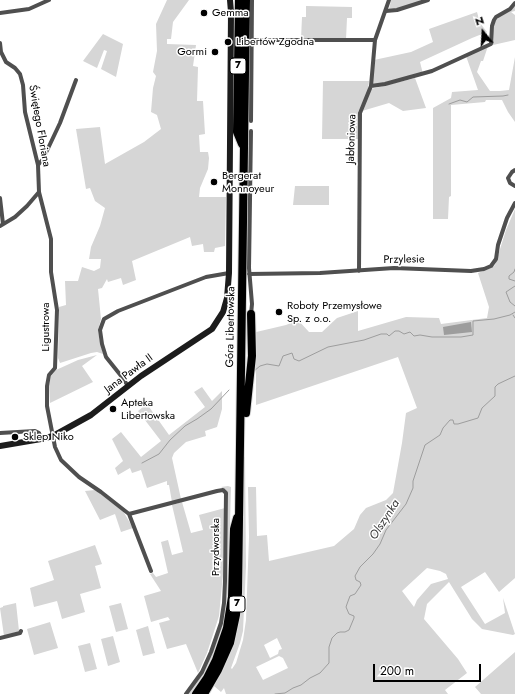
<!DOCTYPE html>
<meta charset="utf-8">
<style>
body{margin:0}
#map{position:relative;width:515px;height:694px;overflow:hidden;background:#fff;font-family:Jost,sans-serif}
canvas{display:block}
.north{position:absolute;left:463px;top:12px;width:40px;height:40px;-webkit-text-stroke:3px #fff;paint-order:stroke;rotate:342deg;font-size:11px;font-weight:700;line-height:16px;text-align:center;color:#000}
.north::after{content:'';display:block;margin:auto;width:14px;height:18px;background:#000;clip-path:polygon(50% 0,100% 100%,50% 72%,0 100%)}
.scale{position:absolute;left:373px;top:664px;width:108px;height:18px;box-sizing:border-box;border:2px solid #000;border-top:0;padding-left:5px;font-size:12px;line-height:14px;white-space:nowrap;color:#000;-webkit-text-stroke:3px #fff;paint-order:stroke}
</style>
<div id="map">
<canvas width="515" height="694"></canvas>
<div class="north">N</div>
<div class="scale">200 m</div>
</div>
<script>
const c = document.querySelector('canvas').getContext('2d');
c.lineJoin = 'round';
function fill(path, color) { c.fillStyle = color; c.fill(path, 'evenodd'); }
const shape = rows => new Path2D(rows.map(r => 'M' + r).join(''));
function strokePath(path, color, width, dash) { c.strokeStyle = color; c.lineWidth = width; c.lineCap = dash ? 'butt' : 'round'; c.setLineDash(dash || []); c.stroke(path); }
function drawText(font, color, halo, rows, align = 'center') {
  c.font = font + ' Jost,sans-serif'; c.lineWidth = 3; c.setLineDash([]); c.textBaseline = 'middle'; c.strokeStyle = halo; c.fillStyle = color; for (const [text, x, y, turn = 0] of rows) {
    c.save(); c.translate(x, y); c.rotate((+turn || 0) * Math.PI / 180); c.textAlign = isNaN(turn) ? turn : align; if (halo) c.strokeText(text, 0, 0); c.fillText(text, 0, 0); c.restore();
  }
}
fill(shape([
 [167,0,189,0,173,22,171,39,167,39,167,44,196,45,193,66,198,67,197,101,203,101,205,134,199,135,200,152,208,152,209,158,208,169,200,188,199,197,226,197,225,246,215,248,214,252,204,252,203,244,192,246,190,237,132,261,136,280,123,285,121,278,108,282,107,279,102,288,98,289,101,319,98,330,99,337,103,354,97,352,91,353,60,363,58,358,59,307,66,305,65,281,78,281,82,267,94,271,100,268,101,259,89,259,91,247,100,226,105,208,95,201,90,188,86,189,76,129,100,127,105,164,144,142,161,129,157,115,151,112,153,88,156,76,153,72,157,51,156,24],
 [391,0,425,0,399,8,389,10],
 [306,6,352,7,352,18,347,18,346,39,301,39,302,17,306,17],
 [515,6,515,11,511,12,515,15,515,40,493,45,493,32,495,21,500,16],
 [477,12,480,23,487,32,472,38,420,62,423,74,371,86,374,60,411,52,433,42,429,29],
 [103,34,123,44,116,77,101,69,107,51,104,50,97,68,83,61],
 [488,46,483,61,481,61,477,72,490,91,500,91,509,90,515,57,515,122,508,112,502,100,486,100,485,102,451,105,451,196,449,197,448,219,433,219,433,108,451,98,452,92,478,90,466,56],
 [415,78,426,108,403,111,389,103,362,111,371,89],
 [323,81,369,81,368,90,358,112,358,139,322,139],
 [295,186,329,186,329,205,293,205],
 [515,209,515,578,499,592,485,572,461,587,485,624,505,613,503,598,515,634,513,635,482,629,472,619,449,582,427,604,424,619,458,659,467,673,445,690,448,694,226,694,224,688,221,692,214,686,225,664,243,457,245,457,246,566,243,631,240,643,231,668,232,669,236,663,243,640,246,620,249,537,248,487,256,487,257,536,267,535,269,561,334,546,354,529,360,515,366,508,386,500,393,493,402,443,406,413,417,408,398,357,256,405,256,373,253,361,252,333,286,325,298,320,309,332,322,332,337,318,358,311,358,331,406,317,439,318,441,324,487,318,489,307,478,273,491,268,495,265,506,230],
 [427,568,440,571,446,574,448,579,431,584,417,600,414,607,402,591],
 [277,638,282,649,279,650,278,654,270,658,264,645],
 [279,656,283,658,288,668,263,680,256,667],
 [97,355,82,366,93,382,50,403,49,385,51,376,56,370,78,360],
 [202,387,212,401,222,391,222,409,217,427,205,431,206,436,186,442,174,453,172,458,181,499,172,502,169,485,167,485,167,481,147,488,141,470,132,473,130,468,118,475,115,468,123,461,112,439,121,432,141,457,161,441,138,411,147,404,169,435,205,407,194,392],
 [228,486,231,487,228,601,222,632,212,662,202,679,191,694,188,694,200,677,208,660,225,608,228,494,226,490,221,487],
 [95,490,123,511,133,528,121,532,115,514,100,520,85,491],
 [182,502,191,533,203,530,199,515,225,508,223,574,219,616,207,653,198,673,186,644,167,649,159,623,170,620,168,617,151,622,144,596,161,591,150,574,153,573,156,577,168,573,161,542,168,540,172,555,183,552,172,505],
 [95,545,102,564,95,566,101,588,80,594,85,612,62,619,57,601,34,607,30,588,54,580,48,561],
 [16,603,19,631,4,636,0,608,3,607,3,606],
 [121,603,128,629,116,632,109,606],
 [50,622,58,648,34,655,27,629],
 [148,626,155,653,143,656,136,630],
 [113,636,120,662,108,666,101,639],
 [90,643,97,669,85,672,78,646],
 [515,652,515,694,481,694,475,687]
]), '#d6d6d6');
fill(shape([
 [471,322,472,332,444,335,443,327]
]), '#9d9d9d');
strokePath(shape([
 [449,104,460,100,467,102,473,97,503,96,508,95],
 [515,269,514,272,509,276,509,279,515,281],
 [515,286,506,292,510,302,515,306],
 [513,315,515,318],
 [254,371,260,366,267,364,279,366,283,356,292,353,294,359,299,361,328,347,364,340,381,334,387,334,389,336,395,331,399,331,404,334,410,332,414,336,420,335,432,337,461,337,473,335,473,321,494,319,510,315,515,312],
 [142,463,159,454,170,440,185,426,197,419,211,409,229,390],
 [275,694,285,693,293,688,301,685,310,678,320,673,329,663,329,647,332,638,337,633,340,632,345,632,349,630,354,618,354,616,349,614,346,607,347,604,350,596,355,594,361,585,360,582,356,580,355,576,360,567,373,554,380,544,386,530,406,504,413,488,413,481,425,445,440,435,443,428,450,420,453,420,454,424,458,424,478,418,482,408,495,396,495,387,498,384,515,376]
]), '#9d9d9d', 1);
const highway = shape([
 [239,0,237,132,242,144],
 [246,413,252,356,251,314],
 [196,694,207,678,216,660,227,628,232,597,234,529,237,518],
 [204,694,218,670,230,643,236,615,238,593,246,0]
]);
strokePath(highway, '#dbdbdb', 10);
strokePath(shape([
 [386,11,397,10,428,0],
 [0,13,29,9,49,0],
 [252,40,375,40],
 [0,43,1,52,6,62,15,68,20,74,23,85,25,112,38,165,39,192,27,206,15,217,0,226],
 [371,86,385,84,432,71,491,44,492,26,494,20,496,17,510,9,515,3],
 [251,121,252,0],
 [251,131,249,268,252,304,251,314],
 [38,165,43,159,60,123,76,80],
 [515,170,512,172,508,178,510,183,515,186],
 [39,192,51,239,51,272,57,310,55,368,49,375,47,386,47,406,55,447,61,460,79,477,101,492,129,514,151,571],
 [0,198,3,224],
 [359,271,360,113,371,86,375,40,389,0],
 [249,274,320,273,394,268,471,271,484,269,491,266,496,259,498,245,507,218,515,203],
 [128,386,122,377,106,357,102,344,100,330,104,319,118,311,206,277,229,273],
 [0,433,35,431,39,433,41,439],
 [129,514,217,491,223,490,226,493,225,581,224,603,221,623,211,652,202,672,186,694],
 [0,638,20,633,21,631]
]), '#4f4f4f', 4);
strokePath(shape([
 [0,446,41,439,53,436,91,415,141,376,212,329,223,312,227,298,229,273,231,12,230,0]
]), '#1c1c1c', 6);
strokePath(highway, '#000', 8);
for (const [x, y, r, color] of [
 [204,13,4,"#000"],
 [228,42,4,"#000"],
 [215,52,4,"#000"],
 [214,182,4,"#000"],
 [279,312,4,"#000"],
 [113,409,4,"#000"],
 [15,437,4,"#000"]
]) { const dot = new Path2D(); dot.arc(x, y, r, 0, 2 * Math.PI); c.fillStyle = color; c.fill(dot); strokePath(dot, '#fff', 1.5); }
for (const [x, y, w] of [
 [238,66,16],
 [237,604,16]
]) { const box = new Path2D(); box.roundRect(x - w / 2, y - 8, w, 16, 3); c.fillStyle = '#fff'; c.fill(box); strokePath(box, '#000', 1); }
drawText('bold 10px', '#000', null, [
 ["7",238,66],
 ["7",237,604]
]);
drawText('11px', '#000', '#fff', [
 ["Gemma",212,13],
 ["Libertów Zgodna",236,42],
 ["Gormi",207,52,"right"],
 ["Bergerat",222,176],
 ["Monnoyeur",222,189],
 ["Roboty Przemysłowe",287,306],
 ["Sp. z o.o.",287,319],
 ["Apteka",121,403],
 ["Libertowska",121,416],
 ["Sklep Niko",23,437]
], 'left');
drawText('11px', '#000', '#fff', [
 ["Świętego Floriana",39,126,80],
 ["Jabłoniowa",352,139,-88],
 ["Przylesie",404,260,-1],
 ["Ligustrowa",46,327,-90],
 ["Góra Libertowska",231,327,-89],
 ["Jana Pawła II",129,374,-37],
 ["Przydworska",216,547,-90]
]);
drawText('italic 12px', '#3e3e3e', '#fff', [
 ["Olszynka",385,520,-57]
]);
</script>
